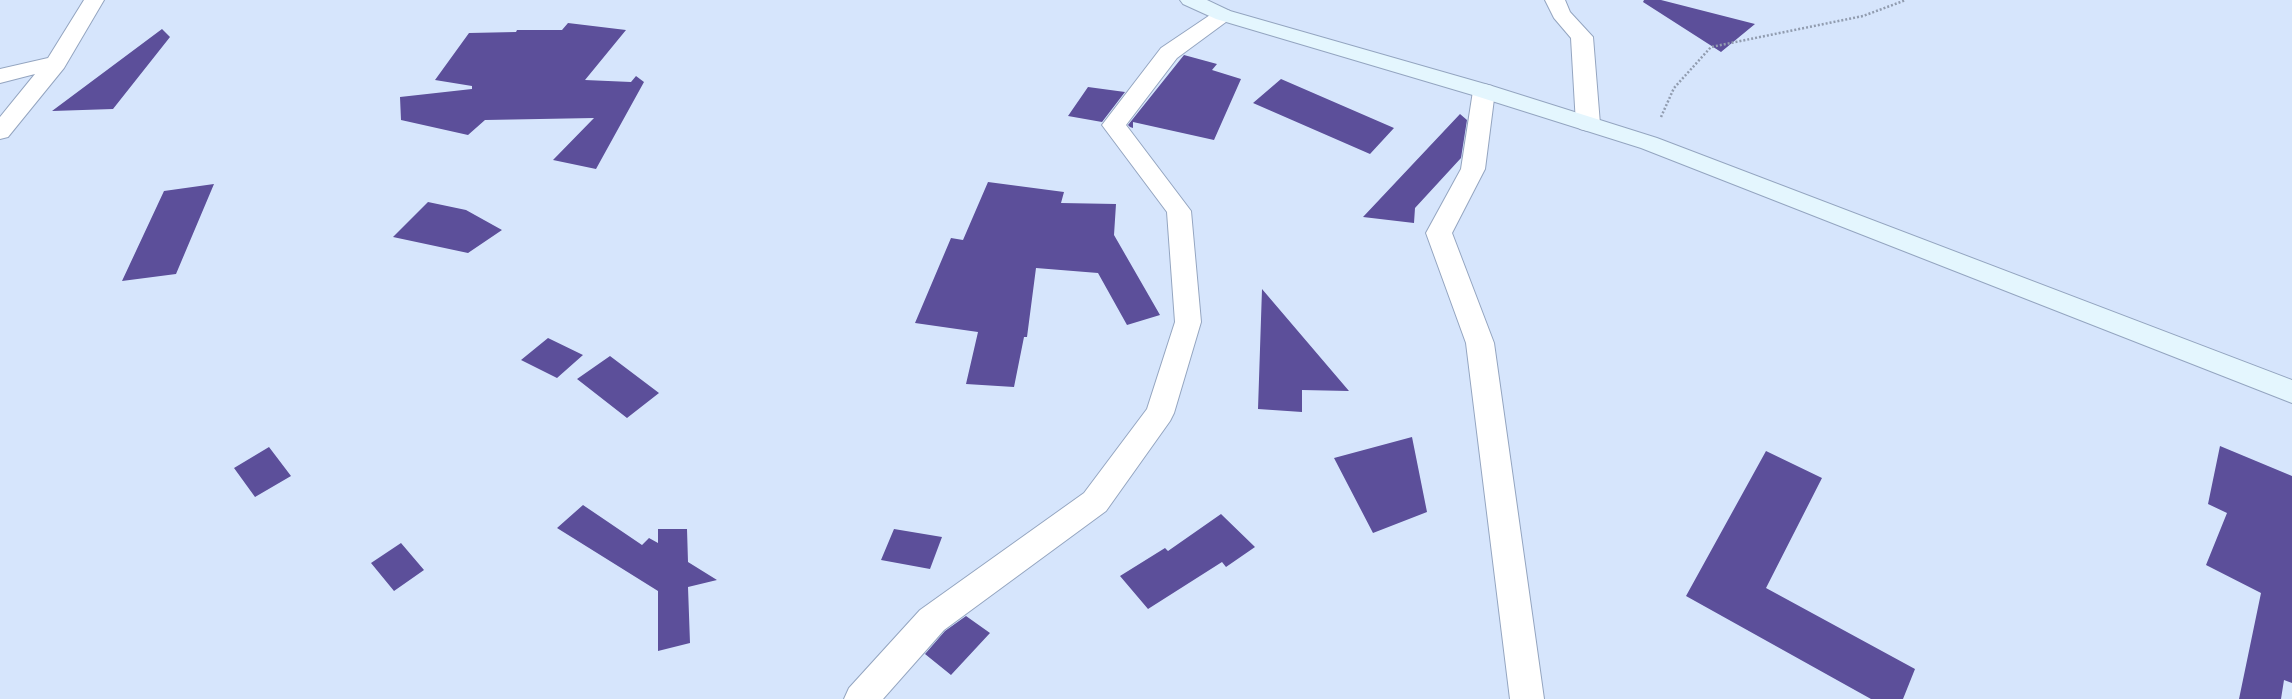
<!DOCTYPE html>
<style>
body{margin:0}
canvas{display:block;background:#d6e5fc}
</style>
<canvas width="2292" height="699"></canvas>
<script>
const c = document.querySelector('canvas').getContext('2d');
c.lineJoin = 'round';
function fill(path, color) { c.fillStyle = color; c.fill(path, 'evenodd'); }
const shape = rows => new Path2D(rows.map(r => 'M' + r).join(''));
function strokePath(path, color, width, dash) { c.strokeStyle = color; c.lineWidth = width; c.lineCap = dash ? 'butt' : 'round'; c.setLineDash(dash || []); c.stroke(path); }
fill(shape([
 [1644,0,1661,0,1755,24,1721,52,1643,2],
 [568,23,626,30,585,80,631,82,636,76,644,82,596,169,553,160,594,118,485,120,468,135,401,120,400,97,472,89,472,86,435,80,469,33,516,32,517,30,562,30],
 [162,29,170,37,113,109,52,111],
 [1184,55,1217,64,1212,70,1241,79,1214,140,1133,122,1133,128,1130,127,1128,125],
 [1281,79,1394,128,1370,154,1253,103],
 [1088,87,1125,92,1102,122,1068,116],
 [1460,114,1467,120,1461,158,1415,208,1414,223,1363,217],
 [988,182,1064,192,1061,203,1116,204,1114,235,1160,315,1127,325,1098,273,1036,268,1027,337,1024,337,1014,387,966,384,978,332,915,323,951,238,963,240],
 [214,184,176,274,122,281,164,191],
 [428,202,466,210,502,230,468,253,393,237],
 [1262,289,1349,391,1302,390,1302,412,1258,409],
 [548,338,583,355,557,378,521,360],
 [610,356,659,393,627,418,577,379],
 [1412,437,1427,512,1373,533,1334,458],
 [2220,446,2292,476,2292,683,2284,680,2281,699,2239,699,2261,593,2206,565,2227,513,2208,504],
 [269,447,291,476,255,497,234,468],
 [1766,451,1822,478,1766,588,1915,669,1903,699,1871,699,1686,596],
 [583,505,642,545,649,538,658,543,658,529,687,529,688,562,717,580,688,587,690,643,658,651,658,591,557,528],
 [1221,514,1255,547,1226,567,1222,562,1148,609,1120,576,1165,548,1168,551],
 [894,529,942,537,930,569,881,560],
 [401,543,424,570,394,591,371,563],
 [966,616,990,633,951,675,925,654,945,631]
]), '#5c4f9a');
const street = shape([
 [84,0,104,0,64,68,8,137,0,139,0,117,35,74,0,83,0,69,48,58,84,0],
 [1545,0,1565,0,1570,12,1593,37,1600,124,1596,129,1588,131,1580,129,1576,124,1571,38,1554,18,1545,0],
 [1223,9,1230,11,1233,15,1230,19,1177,58,1126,125,1191,211,1201,322,1174,413,1170,421,1106,511,944,630,883,699,844,699,849,688,920,610,1084,493,1147,409,1175,322,1167,212,1102,125,1161,48,1216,11,1223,9],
 [1484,84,1492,86,1495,91,1485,169,1452,233,1494,343,1544,699,1510,699,1466,343,1426,233,1461,169,1473,91,1476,86,1484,84]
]);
const secondary = shape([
 [1180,0,1207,0,1230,11,1492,86,1657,138,2292,380,2292,403,1641,148,1476,96,1216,19,1183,4,1180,0]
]);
strokePath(street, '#94a5c0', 2);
strokePath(secondary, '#94a5c0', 2);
strokePath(shape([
 [1661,117,1674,88,1711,47,1863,16,1906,0]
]), '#919caf', 2.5, [2, 2]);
fill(street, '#fff');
fill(secondary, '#e4f6fe');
</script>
